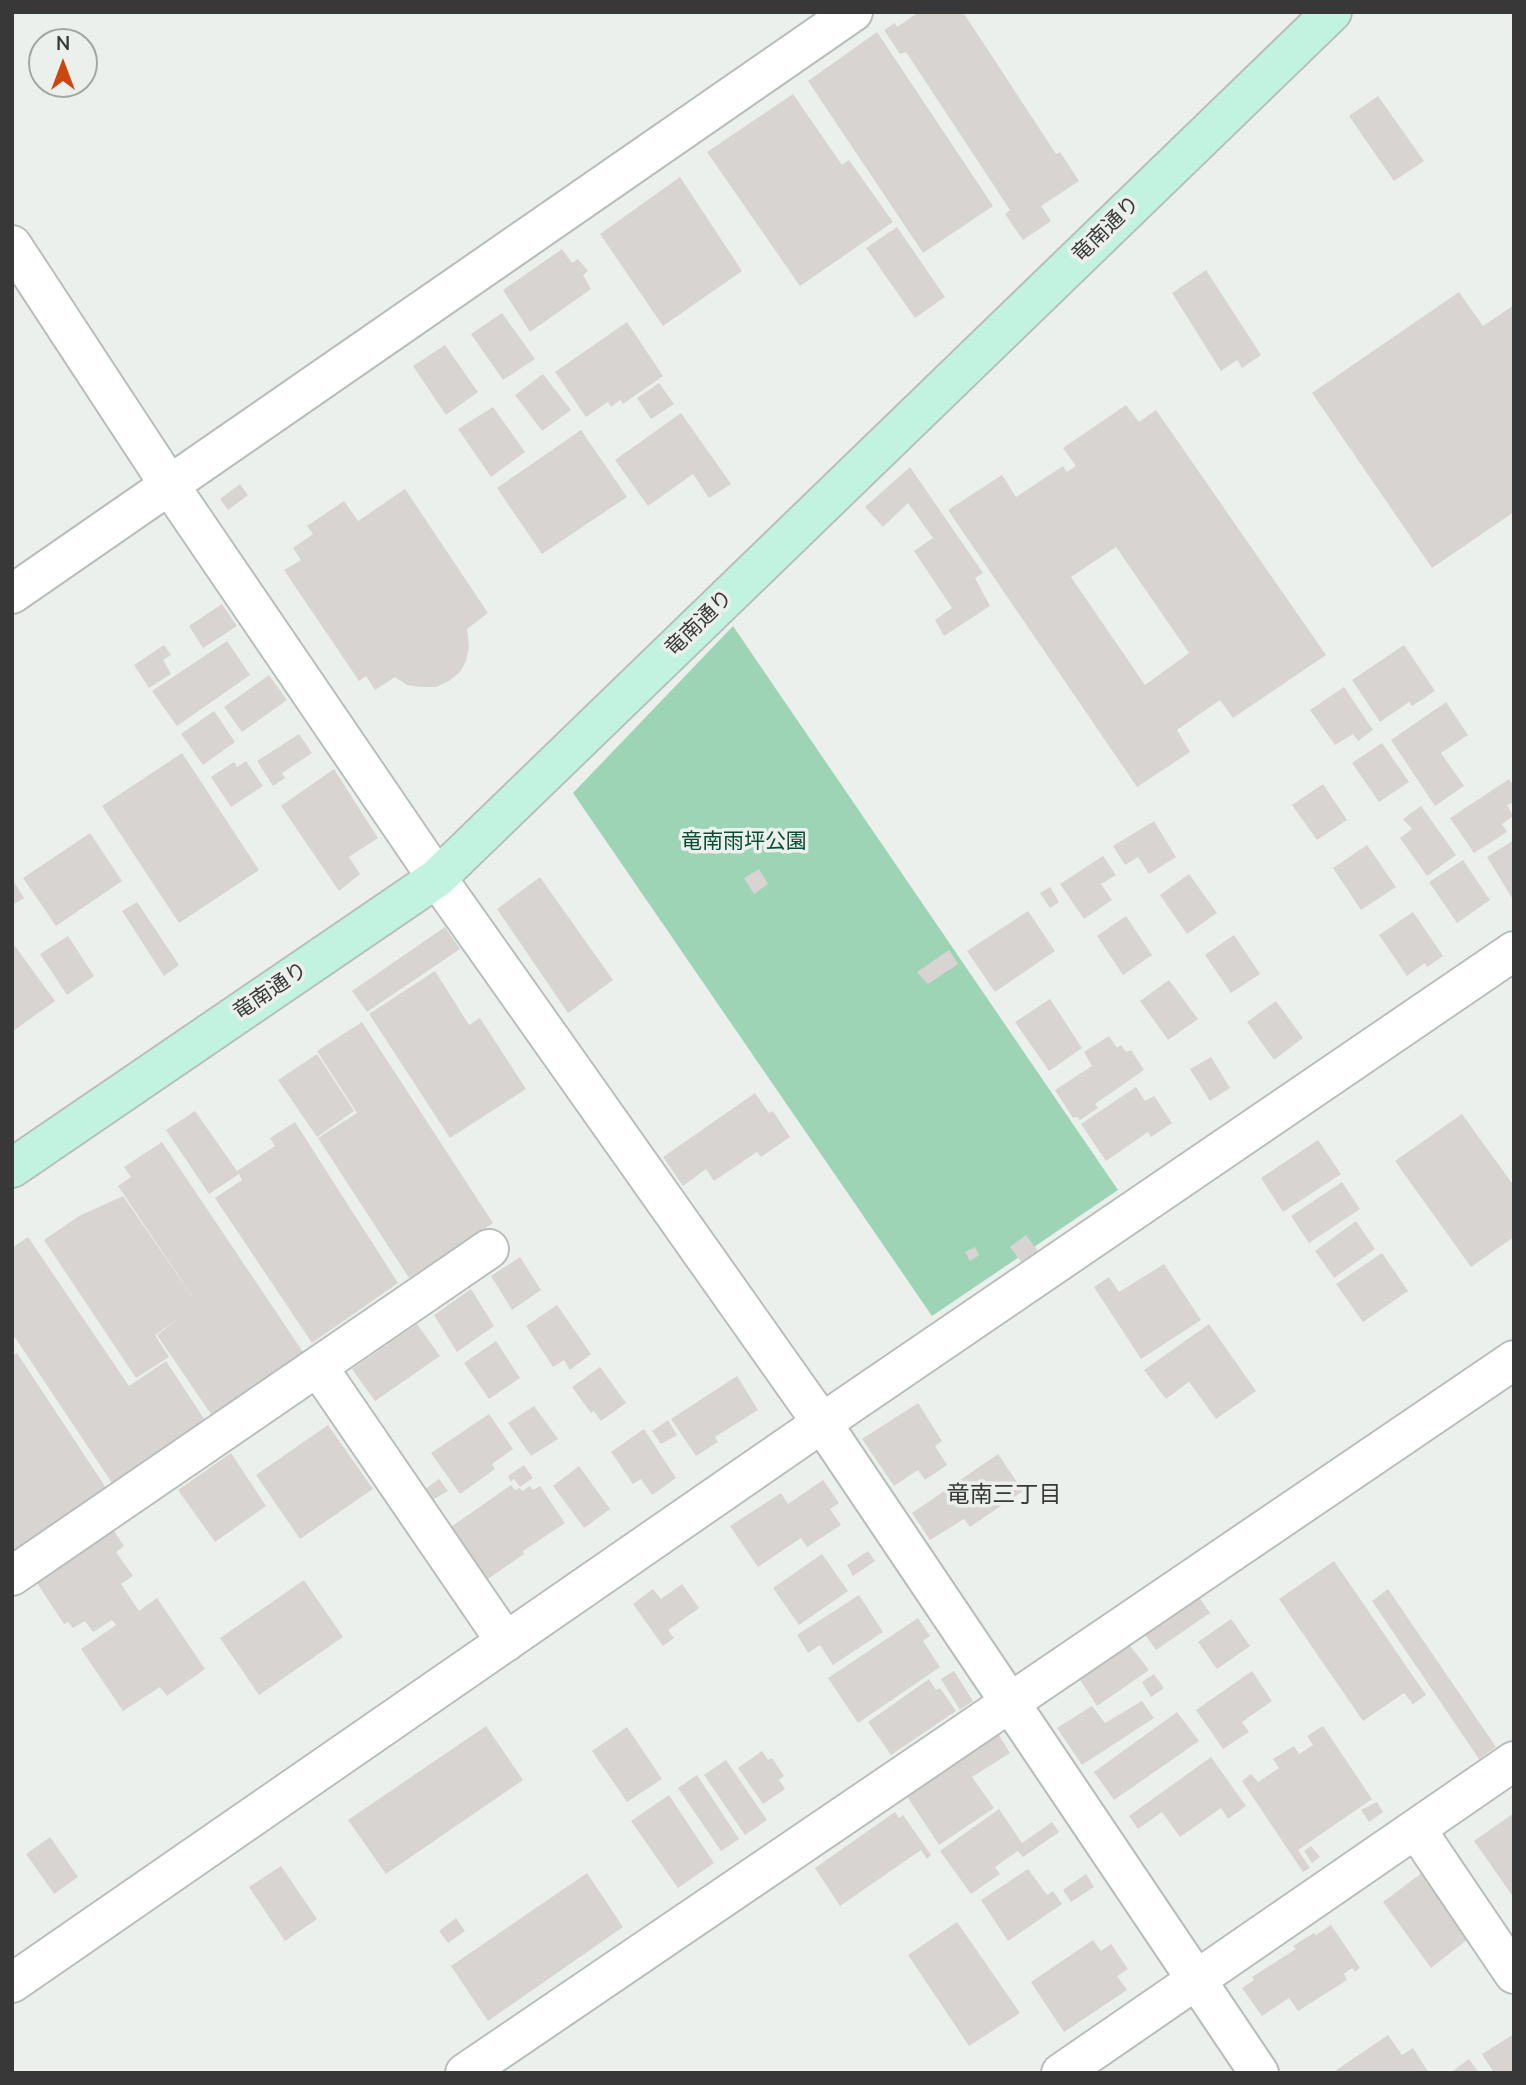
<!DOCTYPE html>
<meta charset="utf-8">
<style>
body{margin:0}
#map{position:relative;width:1526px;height:2085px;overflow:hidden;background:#ebf0ed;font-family:"Nunito Sans",sans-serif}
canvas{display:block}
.frame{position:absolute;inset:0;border:14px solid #373837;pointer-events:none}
.north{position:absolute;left:28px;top:28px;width:70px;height:70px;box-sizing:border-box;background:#ebf0ed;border:2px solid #a3a6a4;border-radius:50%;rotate:0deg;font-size:19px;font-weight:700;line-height:28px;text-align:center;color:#373837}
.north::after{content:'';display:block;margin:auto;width:24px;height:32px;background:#cd460e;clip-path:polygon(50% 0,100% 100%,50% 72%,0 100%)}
</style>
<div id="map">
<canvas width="1526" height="2085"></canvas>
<div class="frame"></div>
<div class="north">N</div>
</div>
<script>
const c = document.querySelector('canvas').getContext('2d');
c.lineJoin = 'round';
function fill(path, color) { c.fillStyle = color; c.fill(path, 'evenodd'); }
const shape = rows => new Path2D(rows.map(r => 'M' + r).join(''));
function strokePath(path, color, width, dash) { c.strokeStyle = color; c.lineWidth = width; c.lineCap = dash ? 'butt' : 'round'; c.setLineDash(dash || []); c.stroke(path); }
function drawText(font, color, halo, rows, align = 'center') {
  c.font = font + ' "Nunito Sans","Noto Sans JP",sans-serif'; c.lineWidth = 7; c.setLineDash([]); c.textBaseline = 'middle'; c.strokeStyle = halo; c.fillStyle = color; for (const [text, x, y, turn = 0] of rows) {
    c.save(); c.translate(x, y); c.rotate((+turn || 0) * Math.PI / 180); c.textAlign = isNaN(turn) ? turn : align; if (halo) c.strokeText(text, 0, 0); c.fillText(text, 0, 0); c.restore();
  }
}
fill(shape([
 [733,626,1118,1190,932,1316,573,793]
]), '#9dd4b6');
fill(shape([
 [919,12,963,12,1056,154,1060,152,1079,181,1041,206,1051,221,1023,240,1005,214,1010,210,906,52,900,54,884,30,895,23,897,27],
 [877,32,993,206,923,253,808,81],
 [793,94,842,165,849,160,893,222,800,286,707,152],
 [1378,96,1424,161,1394,181,1349,116],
 [680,177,742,271,663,326,600,234],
 [897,227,945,297,915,318,866,248],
 [562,249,572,263,578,259,588,271,583,275,591,289,530,332,503,290],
 [1206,270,1261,355,1242,368,1237,360,1221,371,1172,293],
 [1459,292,1483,326,1514,305,1514,512,1432,568,1312,393],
 [502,313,535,359,503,380,471,334],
 [627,322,663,376,623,404,620,400,611,407,608,402,586,417,555,372],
 [445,345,478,392,446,415,413,366],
 [543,374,571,410,542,431,515,395],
 [659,383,674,404,651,419,637,398],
 [1126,405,1139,422,1156,410,1326,655,1233,718,1220,700,1177,730,1190,752,1137,787,948,510,1002,475,1016,497,1063,466,1067,472,1076,466,1063,448],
 [1116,547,1189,653,1145,685,1071,577],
 [493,407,525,452,491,477,458,429],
 [681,413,731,484,709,498,693,474,648,506,615,460],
 [581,430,627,497,542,554,497,488],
 [910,467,983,573,975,578,990,606,944,636,935,620,952,608,914,551,933,538,908,503,883,527,865,507],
 [240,484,248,495,228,510,220,499],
 [405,489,488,613,467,629,469,646,466,661,460,672,449,681,436,687,420,687,407,685,395,677,375,690,366,676,359,681,284,570,301,560,293,548,313,534,307,526,344,501,358,521],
 [222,604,237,626,203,648,189,626],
 [227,641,250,675,177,726,152,691],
 [164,645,171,655,163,660,171,674,149,688,134,665],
 [1404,645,1435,691,1412,706,1409,702,1380,722,1352,680],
 [269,675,287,700,242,732,224,707],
 [1344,687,1373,730,1358,741,1353,734,1335,745,1310,710],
 [1446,702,1468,735,1441,753,1464,786,1435,806,1391,740],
 [214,711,235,742,203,765,181,734],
 [299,734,312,753,282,773,285,778,273,786,257,761],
 [1382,743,1409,782,1379,802,1352,763],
 [182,753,259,870,179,923,102,806],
 [246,761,263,786,231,807,211,777,234,762,237,767],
 [334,769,378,838,349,857,360,874,339,891,281,806],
 [1509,779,1514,786,1514,802,1507,805,1513,816,1502,824,1507,832,1474,853,1450,818],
 [1323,784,1347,820,1317,840,1292,805],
 [1421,806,1456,855,1427,876,1400,838,1412,829,1403,819],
 [1154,821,1176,857,1149,874,1138,857,1125,865,1113,846],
 [90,833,122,881,56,926,23,878],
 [1514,840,1514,896,1512,898,1487,857],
 [1367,845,1396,887,1361,910,1333,868],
 [1103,856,1116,875,1101,884,1112,900,1084,919,1060,884],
 [1463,860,1490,900,1457,923,1429,882],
 [759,869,768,884,754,894,744,878],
 [1189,874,1217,913,1187,934,1160,895],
 [540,877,613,980,568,1013,497,909],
 [14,882,24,898,12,905,12,884],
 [1050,887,1059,902,1050,908,1040,893],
 [137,902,179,965,164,976,122,911],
 [1028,911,1055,951,995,992,967,951],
 [1413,912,1443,956,1427,967,1425,963,1407,976,1379,935],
 [1126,916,1152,955,1123,975,1097,936],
 [445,927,460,949,367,1012,352,991],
 [1234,935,1260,974,1231,993,1205,955],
 [68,936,94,976,67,995,40,954],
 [12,942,55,1001,12,1032],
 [949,950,958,964,928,984,917,972],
 [435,971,469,1025,480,1018,526,1089,450,1138,369,1014],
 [1169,980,1198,1019,1168,1040,1140,1001],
 [1050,999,1082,1048,1049,1071,1015,1022],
 [1276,1001,1303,1038,1274,1060,1247,1022],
 [362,1022,493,1223,409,1278,318,1138,357,1113,317,1051],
 [1109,1036,1117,1048,1121,1045,1126,1052,1131,1050,1144,1070,1095,1104,1098,1108,1080,1120,1077,1117,1073,1118,1055,1090,1092,1066,1084,1052],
 [317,1054,354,1111,317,1137,278,1080],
 [1211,1057,1230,1088,1210,1101,1190,1069],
 [1136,1087,1145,1101,1154,1096,1172,1123,1151,1137,1148,1132,1106,1161,1081,1124],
 [755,1093,769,1113,773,1111,790,1137,761,1157,757,1152,714,1181,706,1169,683,1186,663,1157],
 [195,1111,237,1171,275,1146,270,1138,295,1122,398,1283,312,1343,215,1198,242,1180,239,1174,209,1194,166,1130],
 [1462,1114,1514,1186,1514,1237,1471,1267,1395,1161],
 [1318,1140,1341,1174,1283,1212,1261,1178],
 [162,1142,305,1355,213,1417,157,1335,181,1317,155,1335,169,1357,136,1378,44,1240,79,1216,123,1196,199,1306,118,1186,131,1177,124,1167],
 [1342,1182,1360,1209,1309,1243,1291,1216],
 [1356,1221,1375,1249,1334,1278,1315,1251],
 [1026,1235,1038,1251,1022,1263,1010,1247],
 [28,1237,129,1386,166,1361,208,1425,114,1486,12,1333,12,1248],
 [975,1247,979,1255,970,1261,965,1252],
 [1382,1253,1408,1291,1363,1322,1336,1284],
 [520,1257,541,1290,512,1310,491,1276],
 [1164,1264,1201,1320,1141,1359,1094,1287,1109,1277,1119,1292],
 [471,1289,494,1326,457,1352,434,1315],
 [557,1305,591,1354,570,1370,564,1360,553,1367,526,1326],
 [417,1324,440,1356,375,1401,352,1369],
 [1209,1324,1256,1391,1216,1419,1189,1382,1166,1399,1144,1370],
 [496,1341,520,1378,489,1399,464,1363],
 [17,1353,108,1491,14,1552,12,1549,12,1356],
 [600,1367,626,1403,601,1421,594,1411,591,1413,572,1387],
 [737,1376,758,1410,715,1437,718,1442,696,1456,671,1419],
 [918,1403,942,1441,935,1446,947,1465,925,1480,918,1470,894,1486,862,1439],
 [534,1406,558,1439,531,1456,508,1423],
 [489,1414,513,1449,492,1464,495,1469,460,1494,431,1453],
 [668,1420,677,1435,661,1444,652,1431],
 [328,1425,373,1489,300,1539,256,1475],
 [644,1429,676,1478,652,1495,641,1479,633,1484,611,1452],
 [231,1453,266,1506,215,1542,178,1490],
 [998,1454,1023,1491,970,1527,964,1519,930,1540,912,1513],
 [524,1465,533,1478,520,1487,514,1479,511,1482,508,1476],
 [579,1466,610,1509,584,1528,553,1486],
 [439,1479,448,1491,431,1501,424,1490],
 [823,1480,839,1503,830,1509,841,1525,807,1547,801,1538,758,1567,730,1526,781,1493,788,1504],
 [511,1485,515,1490,520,1488,522,1491,530,1486,533,1490,540,1486,565,1523,523,1551,524,1554,482,1583,451,1527],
 [114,1531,124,1546,116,1552,133,1576,121,1584,139,1611,157,1598,205,1669,167,1696,160,1687,123,1711,81,1649,116,1625,112,1620,93,1632,85,1621,73,1628,68,1622,64,1624,37,1583],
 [868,1551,875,1561,853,1576,847,1565],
 [822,1554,848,1591,799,1625,773,1588],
 [1334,1561,1426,1695,1413,1704,1404,1693,1363,1721,1279,1599],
 [304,1580,343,1637,259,1695,220,1638],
 [682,1584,699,1608,668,1630,674,1638,663,1646,633,1604,653,1589,661,1599],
 [1388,1589,1496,1747,1479,1759,1372,1601],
 [1196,1593,1210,1613,1156,1650,1142,1630],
 [859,1595,883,1632,833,1665,820,1645,808,1653,797,1635],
 [918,1618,930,1636,923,1641,940,1667,858,1723,828,1678],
 [1231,1619,1250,1646,1217,1669,1198,1642],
 [1127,1642,1149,1670,1097,1706,1077,1675],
 [954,1671,973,1701,960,1710,941,1679],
 [1252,1671,1272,1701,1242,1722,1249,1732,1223,1749,1196,1710],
 [1154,1674,1164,1688,1151,1697,1142,1682],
 [929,1679,936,1690,940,1688,956,1711,891,1755,868,1722],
 [1142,1701,1154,1718,1082,1765,1057,1728,1092,1706,1105,1723],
 [1177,1712,1199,1741,1114,1800,1094,1772],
 [486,1726,523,1780,386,1874,348,1820],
 [1323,1726,1372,1799,1298,1850,1310,1868,1303,1872,1242,1781,1251,1774,1258,1782,1279,1768,1273,1759,1294,1746,1299,1754,1313,1745,1307,1736],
 [627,1727,662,1779,627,1802,592,1751],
 [994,1727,1010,1753,972,1777,994,1808,939,1845,906,1795],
 [762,1751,768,1760,772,1758,784,1776,779,1780,785,1789,763,1804,738,1768],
 [1211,1757,1246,1806,1228,1819,1221,1808,1180,1837,1162,1812,1138,1829,1129,1816],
 [726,1760,767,1820,745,1835,704,1775],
 [697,1775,739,1839,721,1851,678,1788],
 [669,1795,714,1863,678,1888,631,1821],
 [1377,1802,1383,1812,1369,1822,1361,1810],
 [999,1809,1022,1843,1052,1822,1059,1832,1023,1857,1018,1851,995,1867,1000,1874,971,1894,940,1851],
 [895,1812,899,1818,903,1815,931,1855,927,1859,921,1850,840,1906,815,1868],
 [1514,1813,1514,1898,1474,1841],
 [50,1837,78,1877,54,1894,26,1854],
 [1311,1846,1320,1857,1312,1863,1304,1851],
 [281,1866,317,1919,285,1941,249,1887],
 [1028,1869,1047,1895,1053,1891,1062,1904,1008,1941,981,1900],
 [1423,1872,1468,1939,1431,1968,1383,1902],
 [587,1873,623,1927,488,2021,451,1966],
 [1086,1874,1094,1887,1071,1902,1063,1890],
 [456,1918,465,1931,448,1943,439,1931],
 [957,1922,1020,2013,969,2046,908,1955],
 [1331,1925,1360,1968,1355,1972,1352,1968,1344,1974,1347,1980,1298,2011,1289,1998,1262,2016,1242,1988,1254,1980,1252,1977,1296,1949,1293,1946,1314,1933,1316,1935],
 [1093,1940,1101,1951,1111,1944,1128,1969,1117,1976,1127,1990,1064,2032,1031,1982],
 [1514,2034,1514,2073,1494,2073,1482,2054],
 [1388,2035,1402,2055,1413,2048,1429,2073,1332,2073],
 [1469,2059,1479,2073,1450,2073]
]), '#d8d4d2');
const street = shape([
 [12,245,170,486,437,878,822,1423,1259,2073],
 [12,594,853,12],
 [318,1367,506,1642],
 [12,1576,489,1249],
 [1416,1829,1514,1974],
 [12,1983,822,1423,1514,951],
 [465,2073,1514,1360],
 [1061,2073,1514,1761]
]);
const secondary = shape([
 [12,1168,437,878,1332,12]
]);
strokePath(street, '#b8bdba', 42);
strokePath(secondary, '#b8bdba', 42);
strokePath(street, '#fff', 38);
strokePath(secondary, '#c2f3e0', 38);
drawText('21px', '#373837', '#ebf0ed', [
 ["竜南通り",1107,230,-44],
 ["竜南通り",700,624,-44],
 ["竜南通り",271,992,-34]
]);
drawText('21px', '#064d32', '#ebf0ed', [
 ["竜南雨坪公園",744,843]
]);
drawText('23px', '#373837', '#ebf0ed', [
 ["竜南三丁目",1004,1496]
]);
</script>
